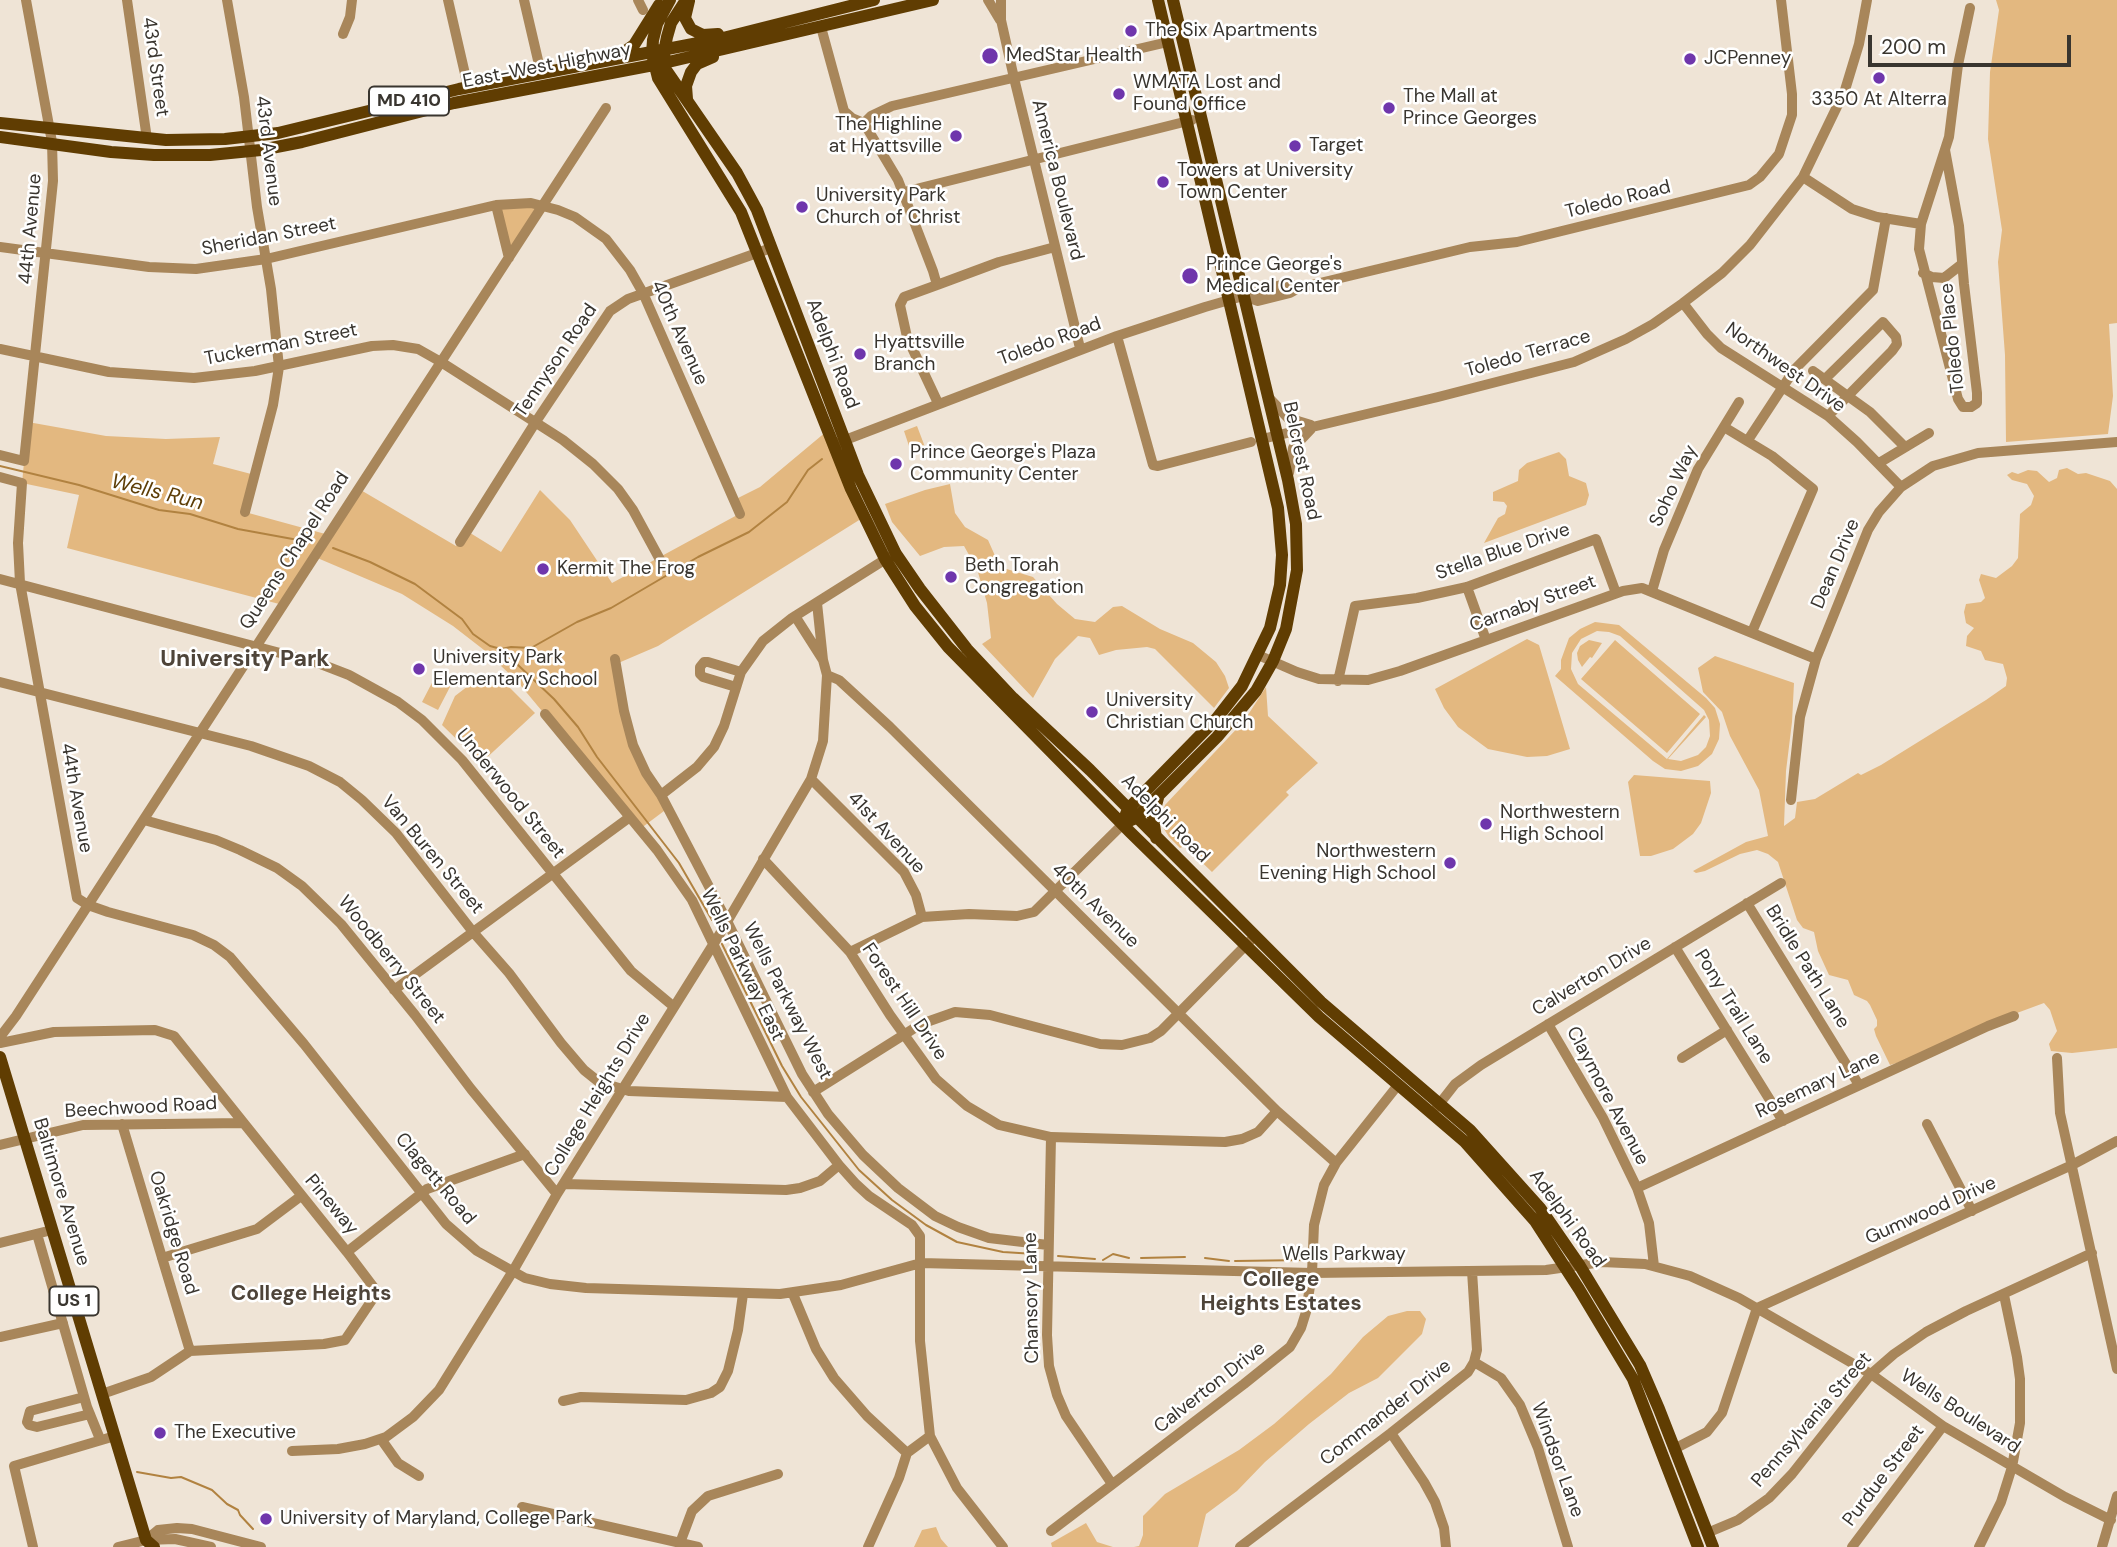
<!DOCTYPE html>
<style>
body{margin:0}
#map{position:relative;width:2117px;height:1547px;overflow:hidden;background:#efe4d6;font-family:"DM Sans",sans-serif}
canvas{display:block}
.scale{position:absolute;left:1868px;top:35px;width:203px;height:32px;box-sizing:border-box;border:4px solid #39352f;border-top:0;padding-left:9px;font-size:21px;line-height:24px;white-space:nowrap;color:#39352f;-webkit-text-stroke:5px #fff;paint-order:stroke}
</style>
<div id="map">
<canvas width="2117" height="1547"></canvas>
<div class="scale">200 m</div>
</div>
<script>
const c = document.querySelector('canvas').getContext('2d');
c.lineJoin = 'round';
function fill(path, color) { c.fillStyle = color; c.fill(path, 'evenodd'); }
const shape = rows => new Path2D(rows.map(r => 'M' + r).join(''));
function strokePath(path, color, width, dash) { c.strokeStyle = color; c.lineWidth = width; c.lineCap = dash ? 'butt' : 'round'; c.setLineDash(dash || []); c.stroke(path); }
function drawText(font, color, halo, rows, align = 'center') {
  c.font = font + ' "DM Sans",sans-serif'; c.lineWidth = 5; c.setLineDash([]); c.textBaseline = 'middle'; c.strokeStyle = halo; c.fillStyle = color; for (const [text, x, y, turn = 0] of rows) {
    c.save(); c.translate(x, y); c.rotate((+turn || 0) * Math.PI / 180); c.textAlign = isNaN(turn) ? turn : align; if (halo) c.strokeText(text, 0, 0); c.fillText(text, 0, 0); c.restore();
  }
}
fill(shape([
 [1996,0,2117,0,2117,323,2109,324,2113,396,2108,434,2006,442,2005,355,1998,262,2002,230,1988,139,1990,72,1999,10],
 [543,205,509,258,496,206],
 [28,422,106,436,166,439,220,437,213,464,255,475,245,512,329,535,359,489,456,546,467,531,501,552,540,490,570,520,612,583,739,514,734,500,760,487,827,431,864,517,658,646,616,664,633,745,668,808,640,829,517,681,484,650,453,626,402,594,315,557,283,605,67,548,79,495,22,483],
 [917,426,925,447,911,452,904,431],
 [1559,452,1566,459,1569,476,1586,483,1589,495,1586,505,1484,543,1498,518,1505,514,1507,506,1504,502,1493,501,1493,492,1518,481,1519,470,1527,463],
 [2067,468,2078,474,2086,473,2110,481,2117,489,2117,1048,2072,1053,2051,1051,2049,1044,2057,1031,2050,1010,2044,1003,1998,1020,1917,1057,1890,1065,1876,1036,1874,1029,1877,1026,1877,1020,1870,1005,1867,1001,1854,995,1848,980,1829,975,1818,951,1814,932,1803,928,1797,920,1778,862,1768,854,1757,850,1740,854,1705,871,1696,873,1693,871,1746,842,1768,836,1759,790,1730,736,1722,712,1703,692,1698,668,1715,656,1794,683,1792,722,1786,771,1784,826,1795,818,1797,802,1815,799,1858,773,1861,775,1881,765,1986,700,2006,686,2007,678,2003,664,1985,660,1981,651,1966,646,1967,636,1974,628,1966,623,1964,612,1966,604,1981,602,1985,598,1979,580,1981,574,1996,578,2012,566,2018,558,2020,514,2031,505,2034,496,2027,484,2012,480,2007,475,2012,472,2018,474,2028,470,2037,471,2049,482,2057,478,2059,470],
 [950,484,955,513,965,527,988,540,1000,567,1033,577,1057,604,1075,619,1095,622,1113,607,1122,606,1160,629,1193,643,1216,662,1225,676,1229,688,1214,708,1155,649,1147,647,1116,650,1099,655,1090,638,1078,636,1055,659,1033,698,982,644,991,638,987,603,977,569,964,546,944,547,920,556,892,522,885,504,925,490],
 [1595,622,1619,625,1706,698,1715,708,1720,724,1719,739,1712,754,1698,766,1681,771,1665,769,1653,761,1555,676,1561,669,1561,660,1569,638,1580,629],
 [1597,631,1609,632,1620,636,1704,710,1709,720,1710,736,1706,747,1698,755,1681,761,1668,759,1706,717,1704,715,1667,759,1578,684,1571,669,1572,653,1581,639],
 [1527,639,1539,645,1570,749,1547,756,1527,757,1488,749,1458,727,1444,708,1435,689],
 [1589,640,1602,643,1592,658,1590,657,1582,667,1578,660,1577,653,1580,646],
 [1615,640,1700,714,1667,753,1581,679],
 [435,677,451,685,438,710,422,702],
 [502,680,535,713,481,763,442,725,455,696,468,686],
 [1266,687,1268,716,1318,763,1286,792,1289,795,1212,872,1185,846,1180,848,1169,837,1164,829,1162,814,1165,805,1244,721],
 [1634,775,1710,781,1711,793,1701,823,1693,834,1673,849,1651,856,1640,856,1628,782],
 [1407,1311,1420,1311,1426,1319,1422,1334,1378,1378,1349,1393,1309,1424,1265,1462,1237,1491,1206,1514,1198,1547,1134,1547,1139,1546,1143,1535,1143,1516,1165,1494,1239,1450,1274,1424,1331,1374,1363,1337,1388,1316],
 [1086,1523,1097,1542,1113,1547,1052,1547,1051,1543],
 [936,1527,941,1539,948,1547,914,1547,922,1530]
]), '#e3b880');
strokePath(shape([
 [0,466,79,485,159,510,190,514,238,529,309,542],
 [333,548,370,562,415,584,462,619,473,634,490,646,501,649,511,647,531,648,577,622,611,608,698,557,749,532,787,502,808,470,822,459],
 [501,649,554,699,578,727,597,757,679,863,712,920],
 [722,944,782,1066,801,1097,859,1170,892,1200,926,1225,957,1242,1003,1252,1035,1254],
 [1058,1256,1095,1259],
 [1141,1258,1185,1257],
 [1205,1258,1229,1261],
 [1103,1260,1113,1254,1129,1258],
 [1235,1261,1305,1260],
 [137,1472,171,1478,181,1477,212,1490,227,1504,238,1510,240,1515,253,1529]
]), '#b18240', 2);
strokePath(shape([
 [127,0,147,139],
 [227,0,244,97,257,207,271,289,279,367,273,405,245,512],
 [448,0,468,87],
 [524,0,541,73],
 [638,0,643,10],
 [988,0,1000,20],
 [1001,0,1001,20,1014,78,1080,348],
 [821,27,844,111,852,118,864,123,898,180,933,271,937,285,904,297,900,305,907,337,938,403],
 [343,34,350,17,352,0],
 [864,123,871,116,892,106,1168,42],
 [1945,150,1959,226,1964,284,1977,393,1977,403,1971,407,1963,407,1958,399,1919,249,1921,224,1949,137,1958,65,1970,8],
 [1803,177,1852,209,1877,217,1921,224],
 [904,192,1192,120],
 [496,205,509,258],
 [0,247,149,267,196,269,266,259,496,205,531,203,558,210,575,217,606,239,630,270,643,293,740,514],
 [1923,273,1932,277,1944,278,1962,264],
 [937,285,999,262,1055,247],
 [1244,296,1258,301,1290,293,1299,288,1470,247,1517,242,1749,185,1760,177,1779,154,1792,115,1792,94,1781,0],
 [1683,303,1707,334,1721,348,1828,416,1857,442,1901,487],
 [1117,336,1153,465,1158,466,1251,442],
 [0,349,109,372,194,378,255,371,372,346,393,345,418,349,441,362,563,440,593,464,618,489,633,510,664,567],
 [1813,371,1870,412,1904,446],
 [1826,378,1883,322,1896,337,1897,344,1892,351,1828,416],
 [1270,399,1288,418,1311,425],
 [1724,427,1772,456,1813,489,1752,632],
 [1262,439,1438,397,1574,362,1626,339,1653,324,1683,303,1722,273,1750,245,1803,177,1845,90,1859,44,1867,0],
 [1748,440,1794,370,1873,290,1886,218],
 [840,442,1117,336,1205,307,1288,283,1299,288],
 [0,455,24,461,53,181,52,142,26,0],
 [1879,463,1929,433],
 [1289,473,1293,448,1311,429],
 [0,477,22,483,18,543,20,583,77,898,88,905,108,912,193,935,214,945,230,957,304,1044,446,1224,477,1251,525,1278,550,1284,586,1288,780,1294,841,1285,921,1263,1312,1273,1546,1270,1602,1262,1645,1264,1690,1276,1739,1298,1871,1374,1943,1426,2065,1497,2111,1520],
 [460,542,535,423,610,311,628,299,771,248],
 [0,579,318,663,349,675,398,702,422,720,462,760,631,971,673,1006],
 [1467,587,1486,640],
 [1652,591,1664,550,1698,469,1739,402],
 [795,616,823,660],
 [1258,655,1297,672,1319,679,1368,680,1400,671,1623,591,1642,588,1816,659],
 [615,659,624,711,633,745,646,773,661,795,727,921,802,1074,828,1114,863,1155,898,1188,935,1216,958,1227,989,1238,1048,1245],
 [827,675,839,680,890,727,1277,1111,1336,1163],
 [1338,681,1355,606,1417,598,1467,587,1596,539,1616,593],
 [0,682,251,746,309,766,340,782,362,800,396,833,473,932,509,973,561,1043,584,1070,599,1082,629,1091,787,1097],
 [736,687,703,677,700,674,700,667,704,662,708,662,741,672],
 [545,714,657,850,692,900,787,1097,839,1165,856,1184,869,1196,912,1225,920,1236,920,1341,930,1436,957,1488,1003,1547],
 [811,779,904,872,916,895,922,917],
 [661,795,697,767,714,747,724,726,741,672,763,641,792,618,889,557],
 [1791,800,1800,717,1816,659,1868,530,1879,512,1901,487,1933,466,1978,453,2117,442],
 [144,820,216,840,240,850,277,868,302,886,341,924,415,1015,471,1089,557,1194],
 [763,859,850,952,890,1015,936,1079,967,1106,999,1125,1051,1137,1225,1142,1242,1139,1258,1132,1277,1111],
 [1747,903,1859,1085],
 [1675,947,1783,1121],
 [850,952,922,917,969,914,1017,916,1034,912,1123,824],
 [394,990,630,817],
 [1548,1024,1603,1118,1637,1188,1649,1223,1654,1266],
 [0,1037,16,1016,606,108],
 [0,1043,54,1032,155,1030,174,1036,347,1252,375,1289,374,1297,345,1340,324,1344,190,1351,151,1377,102,1394],
 [1682,1058,1727,1030],
 [2057,1058,2060,1113,2117,1369],
 [813,1092,921,1024,955,1012,990,1015,1100,1044,1122,1045,1150,1038,1161,1031,1250,941],
 [1437,1107,1455,1084,1481,1065,1781,883],
 [122,1124,190,1351],
 [1927,1124,1972,1211],
 [1051,1137,1047,1335,1049,1366,1057,1395,1066,1416,1112,1484],
 [0,1145,83,1125,243,1123],
 [565,1184,786,1190,800,1188,820,1181,839,1165],
 [1637,1188,1988,1026,2014,1016],
 [37,1234,87,1407,100,1439],
 [0,1243,52,1230],
 [347,1252,427,1189,525,1154],
 [162,1258,257,1229,301,1196],
 [793,1294,816,1349,834,1378,867,1416,907,1453],
 [1757,1308,2072,1165,2117,1141],
 [0,1337,63,1323],
 [1474,1362,1501,1378,1520,1405,1538,1448,1568,1547],
 [84,1397,30,1411,27,1422,29,1425,37,1427,90,1414],
 [563,1401,581,1397,686,1400,711,1393,720,1387,728,1371,738,1330,743,1294],
 [1391,1433,1424,1482,1435,1502,1444,1528,1446,1547],
 [381,1439,398,1463,419,1476],
 [1674,1449,1707,1432,1722,1413,1757,1308],
 [292,1451,338,1449,365,1444,386,1437,413,1417,439,1390,513,1271,557,1194,721,932,811,779,823,741,827,675,823,660,817,603],
 [522,1507,698,1547],
 [1051,1531,1244,1384,1290,1347,1301,1328,1306,1312,1312,1273,1314,1225,1324,1185,1336,1163,1398,1085],
 [1707,1533,1738,1520,1769,1498,1792,1474,1871,1374,1894,1354,1926,1332,1966,1311,2092,1253],
 [146,1540,158,1530,177,1528,192,1529,261,1547],
 [680,1543,692,1511,708,1496,778,1474],
 [33,1547,14,1466,115,1436],
 [118,1547,146,1540,175,1539,211,1547],
 [868,1547,899,1478,907,1453,930,1436],
 [1240,1547,1391,1433,1468,1372,1474,1362,1477,1350,1472,1271],
 [1852,1547,1943,1426],
 [1979,1547,2001,1502,2012,1467,2020,1423,2020,1379,2017,1357,2004,1295],
 [2102,1547,2117,1496]
]), '#a8865a', 10);
strokePath(shape([
 [670,0,657,24,653,40,652,54,658,78,741,212,851,489,885,559,915,606,948,647,1130,832,1319,1017,1465,1142,1535,1221,1579,1289,1633,1379,1698,1547],
 [686,0,671,23,667,37,664,52,666,70,737,173,757,210,858,475,896,554,920,589,967,649,1013,698,1090,770,1321,1002,1470,1130,1540,1208,1580,1266,1640,1365,1659,1409,1713,1547],
 [689,1,685,18,691,29,703,35,718,34],
 [614,55,627,50,634,45,659,5],
 [687,99,686,86,691,72,697,64,713,57],
 [0,123,166,140,225,139,278,133,459,89,719,39,874,0],
 [0,137,111,152,154,155,210,155,261,150,302,142,454,103,664,63,933,0],
 [1126,814,1128,809,1217,718,1242,686,1270,628,1280,585,1282,555,1278,508,1158,0],
 [1129,821,1136,818,1217,737,1256,691,1273,661,1286,629,1297,570,1296,524,1288,480,1173,0],
 [1156,838,1153,817,1158,798],
 [0,1057,146,1540,154,1547]
]), '#603d02', 12);
for (const [x, y, r, color] of [
 [1131,31,7,"#6f36ac"],
 [990,56,9,"#6f36ac"],
 [1690,59,7,"#6f36ac"],
 [1879,78,7,"#6f36ac"],
 [1119,94,7,"#6f36ac"],
 [1389,108,7,"#6f36ac"],
 [956,136,7,"#6f36ac"],
 [1295,146,7,"#6f36ac"],
 [1163,182,7,"#6f36ac"],
 [802,207,7,"#6f36ac"],
 [1190,276,9,"#6f36ac"],
 [860,354,7,"#6f36ac"],
 [896,464,7,"#6f36ac"],
 [543,569,7,"#6f36ac"],
 [951,577,7,"#6f36ac"],
 [419,669,7,"#6f36ac"],
 [1092,712,7,"#6f36ac"],
 [1486,824,7,"#6f36ac"],
 [1450,863,7,"#6f36ac"],
 [160,1433,7,"#6f36ac"],
 [266,1519,7,"#6f36ac"]
]) { const dot = new Path2D(); dot.arc(x, y, r, 0, 2 * Math.PI); c.fillStyle = color; c.fill(dot); strokePath(dot, '#fff', 2.5); }
for (const [x, y, w] of [
 [409,101,80],
 [74,1301,49]
]) { const box = new Path2D(); box.roundRect(x - w / 2, y - 14.5, w, 29, 5); c.fillStyle = '#fff'; c.fill(box); strokePath(box, '#39352f', 2); }
drawText('bold 18px', '#39352f', null, [
 ["MD 410",409,101],
 ["US 1",74,1301]
]);
drawText('19px', '#39352f', '#fff', [
 ["The Six Apartments",1145,31],
 ["MedStar Health",1006,56],
 ["JCPenney",1704,59],
 ["WMATA Lost and",1133,83],
 ["Found Office",1133,105],
 ["The Mall at",1403,97],
 ["Prince Georges",1403,119],
 ["3350 At Alterra",1879,100,"center"],
 ["The Highline",942,125,"right"],
 ["at Hyattsville",942,147,"right"],
 ["Target",1309,146],
 ["Towers at University",1177,171],
 ["Town Center",1177,193],
 ["University Park",816,196],
 ["Church of Christ",816,218],
 ["Prince George's",1206,265],
 ["Medical Center",1206,287],
 ["Hyattsville",874,343],
 ["Branch",874,365],
 ["Prince George's Plaza",910,453],
 ["Community Center",910,475],
 ["Beth Torah",965,566],
 ["Congregation",965,588],
 ["Kermit The Frog",557,569],
 ["University Park",433,658],
 ["Elementary School",433,680],
 ["University",1106,701],
 ["Christian Church",1106,723],
 ["Northwestern",1500,813],
 ["High School",1500,835],
 ["Northwestern",1436,852,"right"],
 ["Evening High School",1436,874,"right"],
 ["The Executive",174,1433],
 ["University of Maryland, College Park",280,1519]
], 'left');
drawText('19px', '#39352f', '#fff', [
 ["East-West Highway",547,66,-11],
 ["43rd Street",155,67,82],
 ["43rd Avenue",268,151,83],
 ["America Boulevard",1057,180,76],
 ["Toledo Road",1618,200,-14],
 ["44th Avenue",31,229,-85],
 ["Sheridan Street",269,237,-11],
 ["40th Avenue",679,333,66],
 ["Toledo Place",1953,338,-96],
 ["Toledo Road",1050,342,-20],
 ["Tuckerman Street",281,345,-11],
 ["Adelphi Road",832,354,69],
 ["Toledo Terrace",1528,354,-16],
 ["Tennyson Road",556,361,-56],
 ["Northwest Drive",1785,368,35],
 ["Belcrest Road",1301,461,78],
 ["Soho Way",1674,486,-65],
 ["Queens Chapel Road",295,551,-57],
 ["Stella Blue Drive",1503,552,-19],
 ["Dean Drive",1836,564,-67],
 ["Carnaby Street",1533,604,-20],
 ["Underwood Street",510,794,51],
 ["44th Avenue",76,798,80],
 ["Adelphi Road",1165,819,45],
 ["41st Avenue",886,833,47],
 ["Van Buren Street",432,855,50],
 ["40th Avenue",1095,906,44],
 ["Woodberry Street",391,960,51],
 ["Wells Parkway East",742,965,64],
 ["Bridle Path Lane",1807,967,58],
 ["Calverton Drive",1592,977,-31],
 ["Wells Parkway West",787,1001,63],
 ["Forest Hill Drive",904,1002,56],
 ["Pony Trail Lane",1733,1007,58],
 ["Rosemary Lane",1818,1085,-25],
 ["College Heights Drive",598,1095,-59],
 ["Claymore Avenue",1607,1096,62],
 ["Beechwood Road",141,1108,-3],
 ["Clagett Road",435,1179,50],
 ["Baltimore Avenue",61,1192,73],
 ["Pineway",331,1205,50],
 ["Gumwood Drive",1931,1211,-24],
 ["Adelphi Road",1567,1219,54],
 ["Oakridge Road",173,1233,73],
 ["Wells Parkway",1344,1255],
 ["Chansory Lane",1032,1298,-91],
 ["Calverton Drive",1210,1388,-38],
 ["Wells Boulevard",1960,1412,33],
 ["Commander Drive",1386,1413,-38],
 ["Pennsylvania Street",1812,1420,-49],
 ["Windsor Lane",1557,1460,70],
 ["Purdue Street",1884,1476,-53]
]);
drawText('italic 21px', '#5d3d06', '#fff', [
 ["Wells Run",157,493,14]
]);
drawText('bold 21px', '#4e4439', '#fff', [
 ["College",1281,1280],
 ["Heights Estates",1281,1304],
 ["College Heights",311,1294]
]);
drawText('bold 23px', '#4e4439', '#fff', [
 ["University Park",245,660]
]);
</script>
